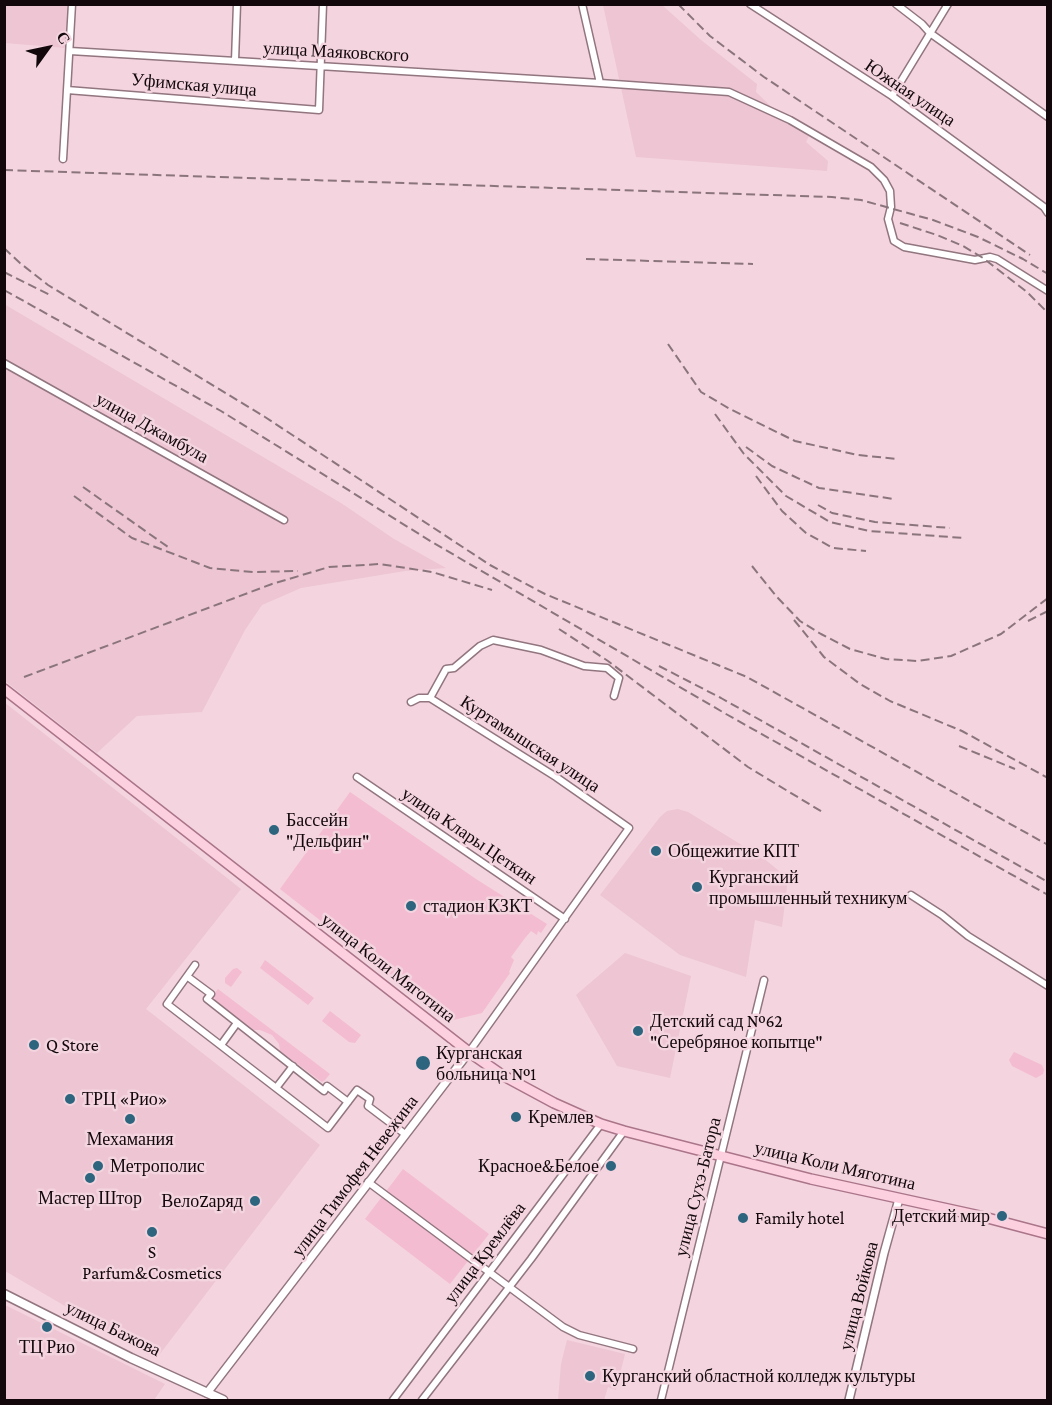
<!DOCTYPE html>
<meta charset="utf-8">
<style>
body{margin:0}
#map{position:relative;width:1052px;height:1405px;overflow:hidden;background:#f4d4df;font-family:"Crimson Pro",serif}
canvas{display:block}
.frame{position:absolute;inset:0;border:6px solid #12080c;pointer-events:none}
.north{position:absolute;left:18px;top:18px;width:60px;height:60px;-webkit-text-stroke:4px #f4d4df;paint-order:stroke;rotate:57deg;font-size:16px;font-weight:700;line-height:24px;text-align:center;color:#12080c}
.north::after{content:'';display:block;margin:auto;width:21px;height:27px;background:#12080c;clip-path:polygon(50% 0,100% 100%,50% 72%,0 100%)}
</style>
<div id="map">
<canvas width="1052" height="1405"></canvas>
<div class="frame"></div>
<div class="north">С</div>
</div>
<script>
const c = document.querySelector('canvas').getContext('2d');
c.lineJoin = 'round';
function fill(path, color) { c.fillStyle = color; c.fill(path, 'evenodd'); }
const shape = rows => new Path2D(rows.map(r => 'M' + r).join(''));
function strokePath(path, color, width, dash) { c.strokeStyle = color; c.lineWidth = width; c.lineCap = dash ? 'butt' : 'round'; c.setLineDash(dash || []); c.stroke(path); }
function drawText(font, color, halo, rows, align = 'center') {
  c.font = font + ' "Crimson Pro",serif'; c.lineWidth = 5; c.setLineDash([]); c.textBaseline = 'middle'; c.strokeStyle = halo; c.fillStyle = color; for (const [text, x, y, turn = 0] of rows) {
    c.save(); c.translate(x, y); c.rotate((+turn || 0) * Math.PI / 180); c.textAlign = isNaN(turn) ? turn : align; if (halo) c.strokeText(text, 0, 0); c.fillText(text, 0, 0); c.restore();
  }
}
fill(shape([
 [4,5,67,5,66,48,5,43],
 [603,5,662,5,701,40,757,84,756,92,783,118,806,131,809,136,806,142,828,161,827,171,636,157],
 [4,304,341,503,394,539,446,568,405,571,301,588,262,605,245,630,202,712,137,716,97,753,5,681],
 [4,702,241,889,146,1009,320,1145,156,1359,5,1271],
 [678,809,688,812,763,858,788,878,782,927,755,920,746,977,680,955,600,895,660,817,667,811],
 [625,953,691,976,670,1078,617,1066,576,995],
 [5,1305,165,1384,154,1400,5,1400],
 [567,1340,625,1354,616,1390,608,1387,604,1400,558,1400,561,1364]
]), '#edc5d3');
fill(shape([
 [350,792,476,879,547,924,541,933,538,931,537,935,531,931,525,938,511,957,514,960,509,972,510,973,482,1013,449,1021,280,889],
 [265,960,314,998,308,1005,260,968],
 [237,968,242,972,231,987,225,983,225,978,233,969],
 [218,989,330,1074,325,1080,322,1082,319,1080,280,1051,279,1044,272,1035,260,1030,253,1030,215,1002,214,994],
 [330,1011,361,1035,355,1043,349,1042,322,1021],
 [1014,1052,1042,1065,1044,1070,1043,1074,1036,1078,1012,1066,1009,1060],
 [403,1169,489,1234,450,1284,365,1219]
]), '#f3bcd0');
const minor = shape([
 [582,4,600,83,729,92,790,120,871,167,884,180,890,191,891,207,888,219,894,241,904,247,975,260,990,257,997,259,1048,291],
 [750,4,892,96,1044,207,1048,213],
 [896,4,922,24,930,33,1048,117],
 [70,51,600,83],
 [235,61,237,4],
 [67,90,319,110,323,4],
 [892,96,948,4],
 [63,159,72,4],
 [4,363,284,520],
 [430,698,446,669,454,668,480,646,493,640,541,650,584,666,607,668,619,678,614,696],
 [411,702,419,698,430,698,556,777,629,828,469,1052],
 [357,777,565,919],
 [911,895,942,915,968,936,1048,986],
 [195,965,167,1004,328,1128,357,1090,370,1099,368,1106,405,1134],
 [188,977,211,994,207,999,324,1091,327,1086,348,1102],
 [221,1045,237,1023],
 [276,1088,293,1066],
 [368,1182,563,1327,579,1335,633,1349],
 [393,1400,601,1124],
 [422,1400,531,1259,624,1131],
 [661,1400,764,980]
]);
const tertiary = shape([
 [207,1393,469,1052],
 [849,1400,884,1253,899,1199]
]);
const secondary = shape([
 [4,1294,131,1358,223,1400]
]);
const primary = shape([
 [4,689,469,1052,502,1075,554,1103,601,1124,624,1131,811,1179,980,1216,1048,1234]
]);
strokePath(minor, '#91757f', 9);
strokePath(tertiary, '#91757f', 10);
strokePath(secondary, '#91757f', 11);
strokePath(primary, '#aa7589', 12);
strokePath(minor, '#fff', 6);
strokePath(tertiary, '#fff', 7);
strokePath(secondary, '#fff', 8);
strokePath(primary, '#fdd0e0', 9);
strokePath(shape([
 [678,4,710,36,764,77,1030,255],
 [4,170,832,197,861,200,933,220,978,237,1023,259,1048,274],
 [900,223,937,235,963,246,983,258,1027,292,1048,313],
 [4,248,20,263,48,285,265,417,490,565,545,594,747,677,1048,845],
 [586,259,753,264],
 [4,272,52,296],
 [4,290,221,411,432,542,726,714,1048,895],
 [668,344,701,392,730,409,795,441,858,455,897,459],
 [715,414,744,454,786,496,830,522,869,531,964,538],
 [746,447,772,466,819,488,894,499],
 [756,476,782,511,806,533,833,548,866,551],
 [83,487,168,547],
 [74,496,132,538,210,568,253,572,298,571],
 [818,505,832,513,875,522,950,528],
 [752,566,777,597,800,621,821,634,850,649,886,659,918,661,951,656,1001,634,1048,598],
 [794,620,824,657,860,684,890,701,962,731,1048,778],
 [1028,621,1048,611],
 [559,629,608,661,748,767,824,813],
 [659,666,721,698,1048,882],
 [24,677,272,584,329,567,380,564,432,572,492,590],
 [959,746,1015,769]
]), '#8b757d', 2, [9, 4.5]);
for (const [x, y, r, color] of [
 [274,830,6,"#2d657f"],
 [656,851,6,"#2d657f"],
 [697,887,6,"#2d657f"],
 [411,906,6,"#2d657f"],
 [638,1031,6,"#2d657f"],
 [34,1045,6,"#2d657f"],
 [423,1063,8,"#2d657f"],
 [70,1099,6,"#2d657f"],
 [516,1117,6,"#2d657f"],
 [130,1119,6,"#2d657f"],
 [98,1166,6,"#2d657f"],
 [611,1166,6,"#2d657f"],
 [90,1178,6,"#2d657f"],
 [255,1201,6,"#2d657f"],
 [1002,1216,6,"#2d657f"],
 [743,1218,6,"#2d657f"],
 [152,1232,6,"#2d657f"],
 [47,1327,6,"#2d657f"],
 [590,1376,6,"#2d657f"]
]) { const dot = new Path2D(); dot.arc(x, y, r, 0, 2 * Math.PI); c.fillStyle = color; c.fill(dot); strokePath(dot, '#f4d4df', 2); }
drawText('18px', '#12080c', '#f4d4df', [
 ["улица Маяковского",336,52,3],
 ["Уфимская улица",194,85,5],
 ["Южная улица",910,93,34],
 ["улица Джамбула",152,428,29],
 ["Куртамышская улица",530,744,33],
 ["улица Клары Цеткин",469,836,34],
 ["улица Коли Мяготина",388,968,38],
 ["улица Коли Мяготина",835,1166,13],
 ["улица Тимофея Невежина",355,1176,-53],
 ["улица Сухэ-Батора",698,1187,-76],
 ["улица Кремлёва",485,1253,-53],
 ["улица Войкова",859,1296,-76],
 ["улица Бажова",113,1329,26]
]);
drawText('18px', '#12080c', '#f4d4df', [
 ["Бассейн",286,820],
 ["\"Дельфин\"",286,841],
 ["Общежитие КПТ",668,851],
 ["Курганский",709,877],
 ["промышленный техникум",709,898],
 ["стадион КЗКТ",423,906],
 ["Детский сад №62",650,1021],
 ["\"Серебряное копытце\"",650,1042],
 ["Q Store",46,1045],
 ["Курганская",436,1053],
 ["больница №1",436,1074],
 ["ТРЦ «Рио»",82,1099],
 ["Кремлев",528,1117],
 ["Мехамания",130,1139,"center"],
 ["Метрополис",110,1166],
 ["Красное&Белое",599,1166,"right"],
 ["Мастер Штор",90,1198,"center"],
 ["ВелоZаряд",243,1201,"right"],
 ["Детский мир",990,1216,"right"],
 ["Family hotel",755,1218],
 ["S",152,1252,"center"],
 ["Parfum&Cosmetics",152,1273,"center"],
 ["ТЦ Рио",47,1347,"center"],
 ["Курганский областной колледж культуры",602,1376]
], 'left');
</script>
